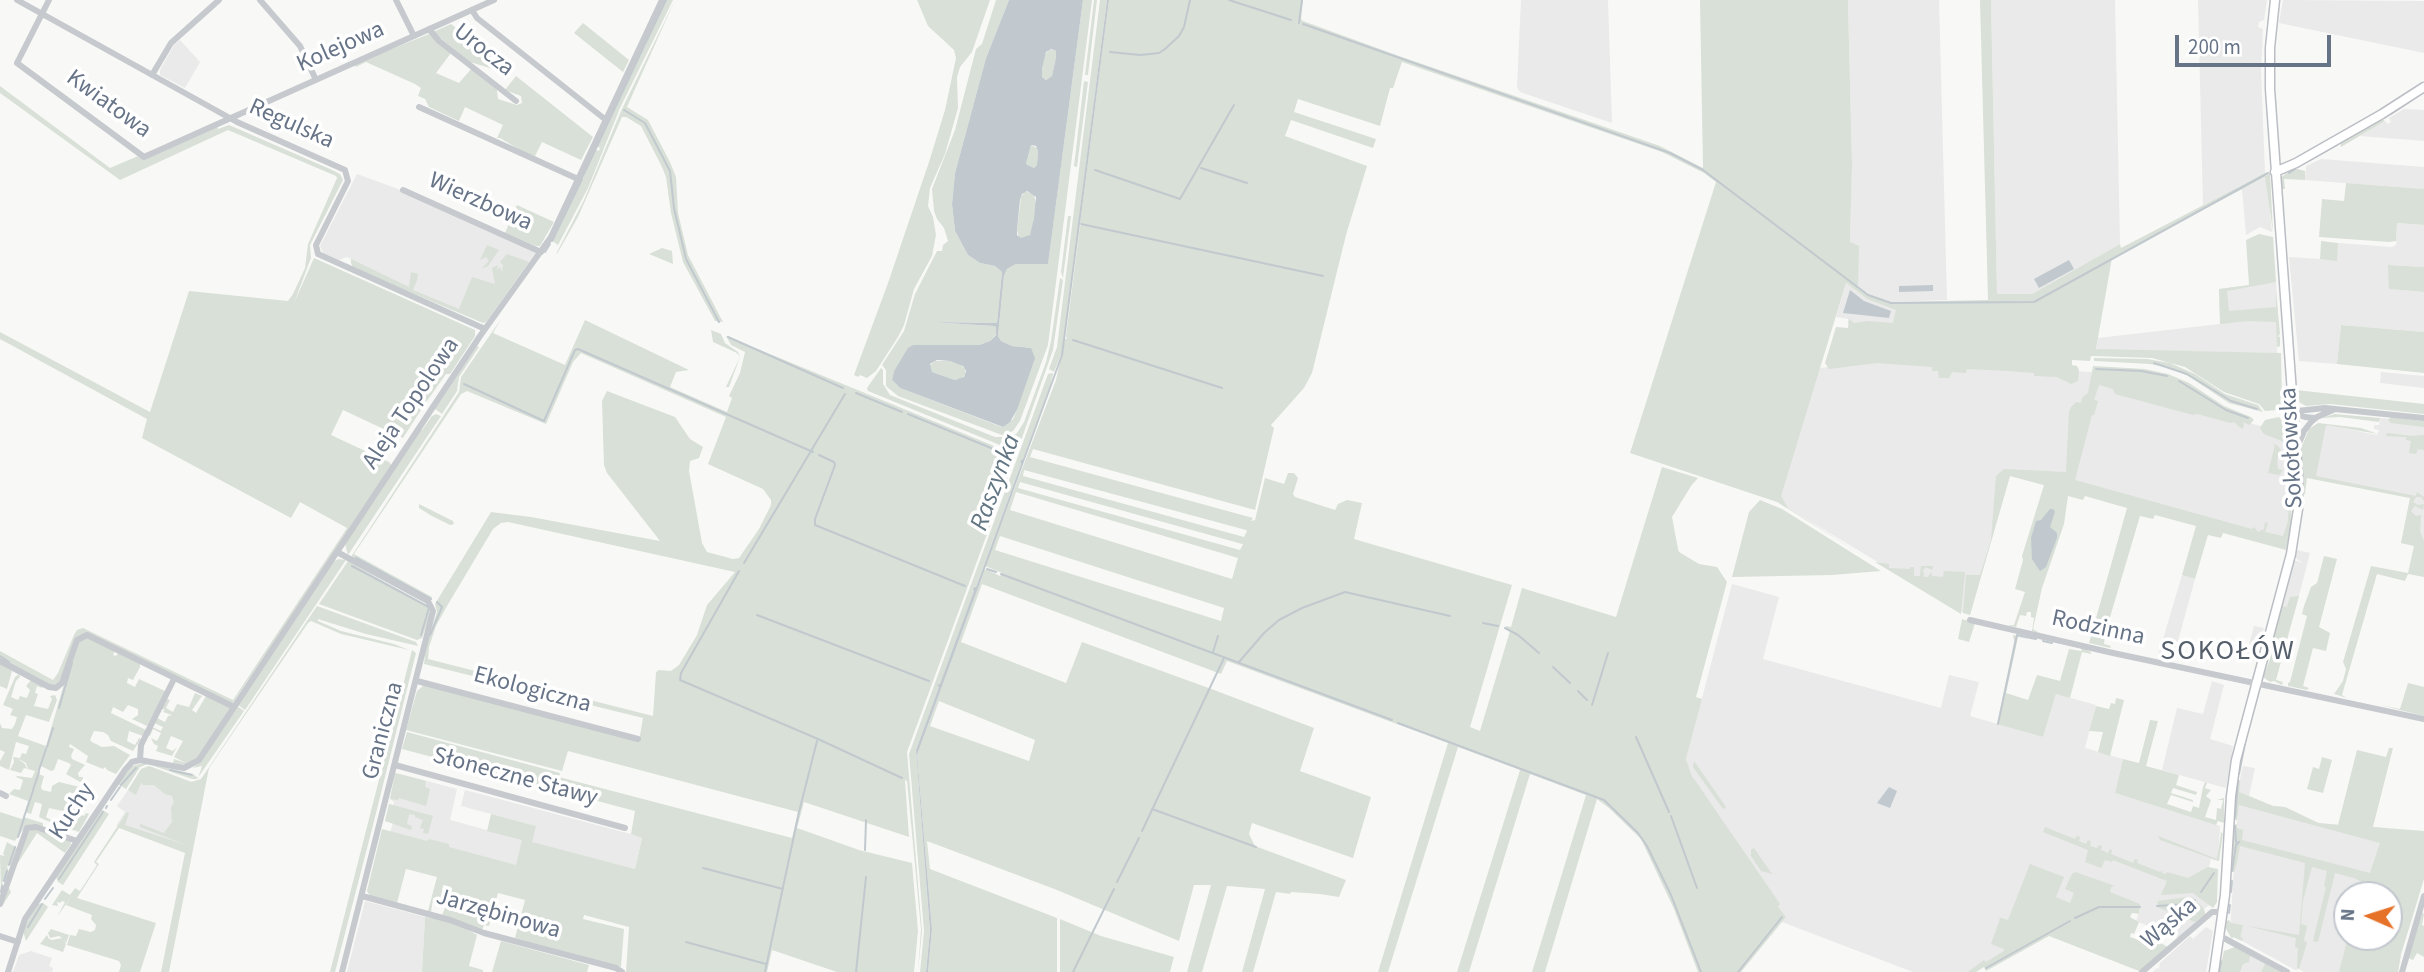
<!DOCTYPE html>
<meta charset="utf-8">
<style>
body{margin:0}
#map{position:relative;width:2424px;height:972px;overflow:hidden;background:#f8f9f6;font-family:"Source Sans 3",sans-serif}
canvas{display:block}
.north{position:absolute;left:2333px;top:881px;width:70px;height:70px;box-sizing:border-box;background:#fff;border:2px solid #c2c7cf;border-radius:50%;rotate:273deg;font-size:19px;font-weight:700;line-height:28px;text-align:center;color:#677488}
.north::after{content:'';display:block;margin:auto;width:24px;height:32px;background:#e67129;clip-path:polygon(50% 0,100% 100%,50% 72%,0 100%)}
.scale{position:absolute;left:2175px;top:35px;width:156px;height:32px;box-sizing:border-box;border:4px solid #677488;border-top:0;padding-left:9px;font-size:21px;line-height:24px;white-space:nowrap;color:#677488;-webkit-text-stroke:5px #fff;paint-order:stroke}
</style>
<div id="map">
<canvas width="2424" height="972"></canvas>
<div class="north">N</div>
<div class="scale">200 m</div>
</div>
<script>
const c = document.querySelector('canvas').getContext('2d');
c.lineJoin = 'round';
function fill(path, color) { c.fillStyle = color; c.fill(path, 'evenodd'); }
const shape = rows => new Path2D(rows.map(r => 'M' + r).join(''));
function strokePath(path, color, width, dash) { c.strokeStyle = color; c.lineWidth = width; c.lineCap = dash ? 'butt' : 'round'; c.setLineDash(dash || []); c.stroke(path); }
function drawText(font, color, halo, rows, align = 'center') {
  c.font = font + ' "Source Sans 3",sans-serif'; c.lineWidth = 7; c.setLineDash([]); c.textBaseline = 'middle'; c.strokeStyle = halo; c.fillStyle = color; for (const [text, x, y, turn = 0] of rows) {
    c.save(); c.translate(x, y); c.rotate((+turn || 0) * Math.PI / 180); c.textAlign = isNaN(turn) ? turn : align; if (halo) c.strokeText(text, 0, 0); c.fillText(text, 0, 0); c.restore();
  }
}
fill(shape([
 [1521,0,1608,0,1612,123,1520,92,1517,87],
 [1848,0,1939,0,1947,300,1890,302,1868,294,1858,286,1850,242,1852,165],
 [1991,0,2115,0,2120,244,2032,294,1997,294],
 [2198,0,2267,0,2264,20,2259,22,2258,27,2263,29,2261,71,2265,173,2203,205],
 [2283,0,2424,1,2424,53,2279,23],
 [180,40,200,62,185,88,160,75,160,70,174,45],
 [2404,109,2424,110,2424,141,2360,136,2385,121,2388,124,2391,122,2389,118],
 [2321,159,2424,167,2424,189,2305,180,2306,166],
 [357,174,398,189,536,252,488,319,483,321,353,266,351,259,347,257,339,260,323,253,320,246],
 [2266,177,2272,232,2260,227,2246,235,2242,189],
 [2397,223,2424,225,2424,267,2390,265,2390,289,2424,292,2424,332,2341,325,2337,364,2299,361,2289,257,2336,260,2338,243,2392,247,2396,245],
 [2276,282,2280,346,2277,347,2277,353,2096,350,2098,338,2220,324,2219,289],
 [1846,283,1867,299,1898,310,1895,326,1848,324,1848,319,1836,317],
 [1875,361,2092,372,2091,380,2261,426,2263,425,2287,434,2292,499,2286,539,2066,491,2010,476,1970,615,1959,611,1778,502,1820,368],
 [2381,372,2424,376,2424,388,2380,383],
 [2380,418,2424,422,2424,548,2401,543,2410,498,2304,477,2318,423,2377,435,2379,430,2374,429,2374,425,2379,425],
 [2297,550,2310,553,2294,615,2280,612,2294,560,2303,563,2294,557],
 [2182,575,2195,579,2173,659,2158,656],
 [1732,584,1779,597,1763,659,1941,708,1949,675,1979,682,1970,716,2043,737,2056,694,2096,705,2085,748,2123,759,2115,793,2220,826,2218,858,2217,861,2211,859,2209,867,2212,903,2204,909,2205,914,2178,938,2136,921,2140,910,2104,904,1973,972,1913,972,1782,922,1786,917,1697,789,1686,759],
 [2254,626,2264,628,2255,661,2245,659],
 [2212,681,2224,685,2210,739,2233,746,2226,788,2162,770,2177,708,2203,714],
 [149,766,192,782,197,792,185,852,116,826,125,812,117,806,141,771],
 [2243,766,2255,768,2249,796,2273,806,2285,807,2319,823,2386,828,2380,863,2375,880,2418,899,2401,954,2398,972,2304,972,2297,968,2297,971,2233,936,2230,932,2234,868,2237,863,2240,842,2237,830,2238,788],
 [2347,895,2389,895,2389,937,2347,937],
 [397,773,457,789,450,820,531,842,536,826,461,806,465,790,642,837,635,869,537,844,530,869,390,832,393,823,385,821,389,804,393,805,394,802,390,799],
 [365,901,425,917,422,972,347,972],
 [2206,927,2213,931,2206,972,2153,972,2157,968,2159,969,2160,963,2190,936,2193,939],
 [2238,949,2279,972,2224,972],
 [31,951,52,958,49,966,53,968,52,972,13,972,19,955]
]), '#e9eae9');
fill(shape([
 [664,0,673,0,620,108,588,188,558,245,551,240,581,178,583,179,594,149,599,151,600,148,596,146],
 [675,0,627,107,648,120,670,162,676,177,678,213,688,255,723,322,715,321,683,262,671,213,666,177,662,167,641,126,626,117,622,117,578,217,557,254,557,252,584,200,621,111],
 [917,0,990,0,972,52,960,67,957,77,958,108,945,154,930,188,928,206,933,217,936,235,932,256,914,289,904,325,898,337,876,371,867,378,860,375,858,377,854,375,888,283,929,162,945,110,956,58,954,50,928,26],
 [996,0,1009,0,986,58,955,173,952,204,955,231,968,255,980,263,995,266,1002,272,997,323,932,322,994,326,996,327,996,334,990,341,979,345,913,345,894,371,892,380,900,388,999,426,1003,427,1013,419,1017,410,1031,348,1012,346,1001,341,998,336,1004,276,1007,269,1016,264,1048,263,1083,0,1092,0,1048,345,1020,421,1013,431,1002,435,898,396,886,386,886,370,882,365,904,331,915,294,937,251,942,251,943,245,948,241,944,228,937,219,934,211,932,189,955,130,976,49,982,44],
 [1094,0,1097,0,1088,75,1085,75],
 [1100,0,1107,0,1062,352,1054,372,1049,369,1057,347],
 [1109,0,1303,0,1301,19,1303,21,1399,56,1660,146,1703,168,1700,0,1848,0,1852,165,1850,242,1859,246,1858,286,1868,294,1890,302,1988,300,1980,0,1991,0,1997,294,2032,294,2120,244,2121,248,2265,173,2266,176,2270,173,2273,232,2265,177,2112,258,2096,349,2281,353,2282,404,2278,410,2265,411,2259,404,2224,392,2185,367,2152,358,2091,356,2090,361,2072,360,2072,365,2077,366,2079,370,2078,381,2071,384,2057,377,2034,376,2034,373,2009,371,1967,369,1966,373,1952,372,1949,378,1939,378,1938,371,1932,371,1932,367,1877,363,1829,369,1825,363,1836,327,1848,328,1849,319,1854,323,1868,321,1893,323,1896,310,1867,299,1846,283,1781,496,1788,508,1870,560,1777,502,1630,453,1716,182,1704,173,1662,152,1402,62,1393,88,1390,88,1380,126,1298,99,1294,112,1376,139,1373,148,1291,120,1285,136,1367,166,1346,235,1312,373,1304,388,1271,425,1274,428,1255,510,1033,449,1030,457,1253,518,1251,521,1255,520,1265,478,1284,484,1288,473,1294,473,1298,478,1293,494,1295,497,1335,510,1338,504,1347,500,1362,503,1354,539,1512,585,1470,727,1480,731,1510,631,1505,629,1506,626,1511,627,1522,588,1616,617,1662,467,1698,478,1691,486,1672,517,1678,549,1679,552,1699,564,1717,567,1727,582,1696,697,1702,699,1686,759,1692,776,1780,904,1778,906,1786,917,1741,972,1698,972,1674,909,1641,839,1609,808,1597,799,1545,972,1532,972,1586,795,1530,774,1469,972,1457,972,1520,770,1458,747,1388,972,1378,972,1448,743,1227,661,1221,674,982,584,961,642,1066,683,1082,642,1214,690,1314,728,1300,771,1371,797,1353,858,1252,823,1249,834,1255,846,1346,880,1339,897,1320,894,1291,892,1290,894,1276,892,1253,972,1242,972,1265,889,1227,886,1202,972,1187,972,1211,885,1194,885,1179,941,1057,890,927,841,930,869,1057,918,1057,972,928,972,932,929,917,755,984,571,986,569,1000,576,1002,573,985,566,1056,380,1065,339,1067,339,1066,336,1080,226,1082,224,1080,223],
 [1024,470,1246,530,1247,531,1244,537,1023,476],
 [1020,482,1242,544,1243,544,1240,550,1018,488],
 [1016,492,1238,558,1232,579,1010,510],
 [1000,536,1224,608,1221,621,995,550],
 [939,701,1035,740,1029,761,930,726],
 [583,23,629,60,623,72,574,33],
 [451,24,499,62,493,69,470,62,433,32],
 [429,34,451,53,436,73,459,83,472,68,497,90,498,99,517,105,522,103,521,96,505,90,516,76,593,137,581,160,542,142,535,156,525,153,500,138,497,138,503,125,465,107,459,121,429,107,425,99,418,96,421,88,415,84,366,62,356,67,355,65,379,54],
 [1049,49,1056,51,1056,57,1052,76,1046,80,1042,77,1042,69,1045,55],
 [1084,81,1088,82,1077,167,1074,166],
 [0,86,110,168,138,156,144,160,217,127,218,129,229,125,330,169,340,174,343,180,310,245,311,258,294,303,314,258,475,330,475,336,450,374,446,374,427,401,422,403,419,407,421,410,403,438,343,410,331,435,389,462,392,466,232,704,86,634,77,637,60,681,57,685,50,686,0,658,0,651,53,680,58,673,74,635,77,630,83,628,233,700,347,528,300,502,291,518,142,438,147,419,0,339,0,332,150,412,189,291,288,301,293,294,305,268,308,244,337,178,336,176,228,130,120,180,0,93],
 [2380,118,2385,121,2341,147,2340,142],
 [1031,145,1037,148,1038,151,1037,165,1034,168,1026,164],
 [2294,168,2305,171,2305,180,2284,179,2285,189,2280,189,2280,178],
 [2346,183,2424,189,2424,225,2397,223,2396,241,2389,242,2319,237,2322,199,2344,201],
 [1025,191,1034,195,1036,204,1032,231,1030,235,1025,239,1019,238,1017,230,1021,197],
 [517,205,554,222,540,246,536,246,505,233],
 [1068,216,1071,216,1063,278,1061,272],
 [2259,234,2273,237,2276,282,2227,291,2229,311,2276,307,2276,291,2280,334,2277,337,2280,337,2280,346,2277,347,2276,322,2248,321,2220,324,2219,289,2249,285,2246,240],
 [2321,241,2338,243,2337,261,2320,259],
 [487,245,499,250,488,266,481,269,489,261,486,257,480,260],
 [662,248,672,251,673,264,649,254],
 [507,254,529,262,486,322,483,323,353,268,351,263,351,259,409,287,411,272,415,273,418,274,417,280,413,290,459,309,472,277,495,284,492,268,498,265,497,270,500,267,502,272,503,265,500,262],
 [2388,265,2424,267,2424,292,2389,289],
 [1060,278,1063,280,1053,350,1017,452,868,391,867,388,881,368,883,370,883,384,890,395,995,437,1011,437,1017,433,1024,422,1046,362,1051,341],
 [501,319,493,333,565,365,585,320,689,370,676,372,670,387,727,412,732,398,729,396,740,373,745,352,731,345,726,336,1016,455,907,752,922,931,918,972,921,929,907,781,905,780,909,837,804,802,797,828,859,850,912,863,918,931,914,972,837,972,772,950,767,972,626,972,629,927,584,915,583,919,624,929,621,967,515,938,525,900,498,893,489,926,484,925,482,930,442,915,448,901,443,899,447,886,443,885,441,898,433,899,431,912,428,911,437,877,406,869,397,903,370,896,367,891,382,829,427,841,429,839,449,844,449,847,516,865,522,840,487,831,491,814,536,826,532,842,635,869,642,838,631,834,635,811,402,749,407,732,560,773,559,777,792,838,798,812,568,751,562,771,406,730,417,691,424,685,639,741,643,718,424,664,426,645,437,612,435,604,491,512,531,517,660,541,607,473,604,465,602,401,607,391,675,417,690,439,703,447,699,458,690,461,689,471,702,543,707,552,733,559,739,558,759,529,771,505,771,500,763,489,708,464,726,417,581,353,573,362,546,424,467,391,461,394,354,554,432,597,431,599,351,557,459,392,461,377],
 [508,522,735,572,707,605,697,635,679,665,671,671,659,670,656,672,653,716,428,659,429,647,436,626,447,606,493,529,501,523],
 [2341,325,2424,332,2424,373,2337,364],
 [711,330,721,334,725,343,738,352,740,357,729,387,726,387,740,357,737,353,713,342],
 [477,346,479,347,459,377,457,391,442,414,435,409],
 [2094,358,2147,359,2170,363,2195,374,2225,394,2258,405,2263,412,2229,403,2188,376,2170,368,2150,364,2094,361],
 [935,361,950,361,960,364,965,369,965,374,962,379,955,380,932,372,929,366],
 [2093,366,2145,369,2168,374,2189,383,2224,406,2251,417,2254,420,2249,425,2243,422,2244,426,2242,429,2234,422,2231,423,2197,414,2193,415,2115,394,2113,389,2099,385,2094,400,2098,401,2094,415,2092,415,2075,480,2252,529,2254,527,2258,532,2264,529,2265,522,2268,523,2265,532,2283,536,2288,521,2289,495,2286,450,2282,441,2264,434,2260,428,2265,420,2279,417,2287,428,2292,477,2291,524,2286,550,2223,533,2221,538,2208,535,2195,579,2182,575,2196,526,2155,515,2153,519,2140,516,2105,634,2104,644,2111,646,2110,648,2089,643,2127,508,2085,496,2083,500,2068,496,2064,524,2042,588,2033,629,2040,633,2032,631,2034,618,2031,617,2031,612,2027,612,2026,616,2020,615,2016,627,2008,625,2014,625,2025,592,2015,589,2023,560,2022,556,2044,485,2010,476,1970,615,1963,613,1966,575,1980,575,1991,540,1996,476,2004,469,2066,472,2069,412,2071,407,2076,402,2081,403,2082,398,2088,393],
 [1052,373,1053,374,1050,386,1023,460,1020,461,1021,464,916,750,930,931,926,972,920,972,924,931,909,754,1048,374],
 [2296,390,2424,404,2424,414,2330,404,2306,406,2299,402],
 [436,414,441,416,348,555,345,544,420,430,422,430,432,416],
 [2335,414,2380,418,2379,422,2340,417,2321,418],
 [2391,417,2424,421,2424,427,2391,423,2388,420],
 [2318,423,2361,428,2378,434,2326,425,2316,476,2416,496,2417,492,2424,497,2424,501,2421,497,2416,497,2413,502,2418,505,2424,504,2423,510,2415,506,2411,511,2416,516,2421,515,2420,531,2424,541,2424,577,2408,574,2405,581,2377,574,2342,695,2347,698,2328,692,2334,694,2343,681,2346,669,2343,662,2371,566,2408,573,2414,546,2401,543,2410,498,2307,478,2305,494,2302,494,2302,446,2309,429],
 [2387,433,2412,436,2424,435,2424,450,2418,449,2416,454,2409,453,2411,441,2406,440,2406,437,2386,436],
 [2272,443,2275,444,2279,447,2282,453,2282,458,2277,459,2278,469,2283,470,2279,475,2268,473,2275,445],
 [1760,500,1782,509,1881,571,1832,575,1732,577,1749,512],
 [419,504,453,521,454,524,450,525,432,516,419,508],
 [2324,556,2337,559,2319,627,2330,633,2326,651,2313,648,2303,686,2309,688,2307,690,2288,686,2288,683,2290,682,2307,616,2302,614,2304,606,2311,587,2317,583],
 [339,559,346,560,245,710,238,705,334,561],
 [348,561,429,607,430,615,422,638,417,640,319,604],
 [1875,562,1889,564,1889,568,1910,569,1910,567,1914,567,1914,576,1920,576,1921,566,1933,566,1932,570,1926,567,1923,570,1924,577,1928,577,1931,572,1932,576,1943,577,1944,571,1965,572,1961,614],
 [2299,596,2276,680,2283,682,2282,685,2274,681,2270,682,2263,677,2270,659,2273,637,2281,606,2287,607,2290,597],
 [317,606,416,642,418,646,366,634,321,620,318,619,318,621,341,631,394,644,409,650,341,634,311,621,308,623,209,768,169,972,161,972,185,853,119,828,96,862,99,864,77,898,156,923,140,972,119,972,121,965,119,961,67,945,70,935,76,936,79,929,91,932,95,930,96,925,91,919,92,915,66,905,71,897,57,917,65,902,62,901,60,903,57,902,58,906,52,905,62,890,70,895,75,888,80,891,97,865,94,862,127,812,129,813,125,825,186,845,140,827,140,824,164,833,172,822,171,808,174,802,172,796,165,794,154,785,143,785,141,783,136,795,128,790,141,769,149,766,191,782,201,779],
 [1962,619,1975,623,1969,642,1958,639],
 [2013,635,2036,640,2018,637,2006,693,2028,700,2037,675,2060,681,2069,649,2081,651,2082,648,2091,652,2091,654,2082,652,2070,698,2056,694,2043,737,1997,724,2014,642],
 [83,637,90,638,115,651,113,655,116,656,118,653,140,664,140,667,133,680,128,678,127,683,135,687,139,679,165,691,168,688,147,726,132,719,138,715,138,709,128,705,123,712,113,707,111,713,146,730,143,736,129,731,127,741,135,745,139,738,141,739,133,751,111,741,108,735,103,732,94,731,90,740,92,742,102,747,114,746,130,755,116,774,107,770,105,767,103,769,86,762,88,756,70,744,69,747,74,749,71,756,72,759,85,765,78,773,79,777,83,777,82,783,66,774,71,765,69,763,58,759,54,770,51,771,41,766,38,774,44,776,41,787,42,790,51,792,52,786,59,782,88,789,83,797,69,792,68,796,79,807,77,813,84,816,86,813,89,814,79,832,59,825,63,811,49,808,46,817,51,820,50,822,45,820,39,817,42,804,35,802,31,814,25,812,28,801,9,794,14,789,20,790,23,780,16,777,17,776,32,778,35,771,28,769,26,763,17,758,25,764,27,769,24,768,21,773,10,770,14,762,13,757,20,758,22,753,26,754,29,746,16,742,9,770,0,766,0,761,5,752,0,750,0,723,2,728,12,729,15,724,17,717,10,715,13,709,3,705,15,677,19,674,20,677,16,681,11,697,18,700,20,696,27,698,30,690,26,686,31,680,43,686,42,688,37,686,35,693,38,694,34,706,48,709,52,699,50,696,55,695,57,700,49,722,26,715,18,736,46,746,70,663,77,645],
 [412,650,416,653,371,833,335,972,330,972],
 [0,663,12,671,7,689,0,686],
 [2408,683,2424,687,2424,716,2380,705,2400,709],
 [195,693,202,696,192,710,196,713,206,696,230,708,198,758,186,765,173,763,174,759,186,763,174,757,183,741,171,736,166,748,173,751,177,747,172,756,156,751,158,746,154,744,151,738,157,741,161,733,153,729,150,736,148,735,152,727,161,731,163,727,154,723,157,718,165,722,168,716,172,715,163,712,165,709,160,710,167,699,170,700,166,708,173,712,177,704,189,707],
 [2116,698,2124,700,2110,756,2098,752,2103,732,2089,731,2096,706,2109,709,2111,703,2115,704],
 [237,706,244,711,197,779,192,779,148,764,140,767,126,789,118,784,132,766,143,763,148,763,193,774,198,778,202,766,193,768,202,760],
 [2150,720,2158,721,2146,766,2179,775,2176,785,2197,792,2196,795,2173,788,2171,793,2193,800,2193,802,2171,795,2167,804,2191,812,2193,806,2199,808,2203,787,2205,782,2207,783,2205,788,2211,790,2206,796,2211,800,2205,817,2216,820,2217,808,2221,809,2223,800,2217,800,2224,798,2224,823,2218,821,2216,825,2115,793,2123,759,2139,763],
 [2389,748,2393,748,2373,827,2424,831,2424,879,2401,954,2398,972,2339,972,2348,937,2389,937,2389,895,2358,895,2362,882,2354,878,2335,873,2318,942,2313,941,2326,887,2324,886,2327,871,2312,867,2303,900,2301,924,2307,926,2304,940,2307,943,2299,969,2297,968,2298,948,2295,947,2296,938,2243,925,2240,937,2243,938,2242,941,2233,937,2232,939,2226,929,2226,921,2229,920,2231,923,2299,935,2305,863,2240,846,2237,863,2234,872,2231,871,2230,858,2234,825,2237,824,2237,828,2243,830,2242,840,2370,873,2380,843,2239,805,2237,820,2235,820,2232,814,2235,781,2240,780,2239,792,2273,806,2285,807,2318,823,2338,825,2357,750,2386,757],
 [2322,757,2332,760,2323,793,2307,789,2313,767,2319,769],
 [1694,761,1726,807,1723,809,1693,767],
 [395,773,426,781,425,787,430,789,426,806,399,798,398,800,390,799],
 [389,804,433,816,428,834,423,833,424,829,420,828,423,820,415,817,415,815,409,814,407,824,412,826,411,830,385,821],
 [101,809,109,814,63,885,58,882,56,877],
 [0,812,22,819,23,817,43,823,43,826,25,827,15,841,0,836],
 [2045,827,2075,839,2077,836,2080,837,2079,841,2086,844,2088,840,2091,842,2090,846,2097,848,2099,845,2102,846,2101,850,2108,853,2110,849,2112,850,2111,854,2133,863,2135,859,2138,860,2137,863,2160,872,2163,870,2162,873,2166,874,2167,872,2188,878,2208,867,2218,869,2217,902,2213,908,2193,893,2161,895,2167,881,2113,860,2112,862,2105,860,2101,868,2085,862,2088,850,2043,832],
 [34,829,70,840,71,844,65,853,37,833,16,866,9,888,11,892,1,908,26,832],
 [2219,832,2223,833,2219,861,2160,840,2158,836,2217,859,2221,833],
 [7,842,17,848,11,865,7,866,9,872,5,881,2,882,4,888,1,892,0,855,5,856,3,854],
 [1754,848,1772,874,1761,871,1751,856,1751,850],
 [2030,864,2064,877,2056,897,2070,903,2074,893,2065,889,2072,874,2075,872,2115,886,2111,887,2110,892,2140,904,2139,914,2132,913,2130,917,2139,922,2134,934,2131,933,2130,937,2141,941,2143,937,2153,939,2168,947,2139,971,2049,936,1986,971,1984,967,1976,972,1968,972,1984,960,1986,962,2004,951,2004,949,1991,944,2000,919,1998,917,2008,920],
 [2187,897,2193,898,2204,909,2205,914,2195,922,2157,907,2158,901],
 [43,903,48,907,26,941,23,931,27,922,38,904],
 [2422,912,2424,914,2422,925,2424,926,2424,957,2417,953,2413,960,2408,958],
 [425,917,439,919,465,928,477,935,469,966,483,970,483,972,422,972],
 [1060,919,1101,936,1174,957,1170,972,1060,972],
 [51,929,69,935,66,943,63,939,66,944,63,952,40,944,47,935,49,939,52,940,62,938,59,936,50,938,48,933],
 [501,941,589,965,587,972,492,972],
 [2235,947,2281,972,2261,972,2265,964,2250,956,2249,962,2243,964,2240,972,2217,972,2219,960,2222,960,2224,951]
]), '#d9e0d7');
fill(shape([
 [1009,0,1083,0,1048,264,1016,264,1007,269,1004,276,998,336,1001,341,1012,346,1031,348,1035,358,1017,410,1010,422,1003,427,900,388,892,380,894,371,908,348,913,345,979,345,990,341,996,335,996,327,994,326,931,322,997,323,1002,272,995,266,980,263,968,255,955,231,952,204,955,173,986,58],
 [1051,49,1056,51,1056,57,1052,76,1046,80,1042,77,1042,69,1046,52],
 [1031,145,1036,146,1038,151,1037,165,1034,168,1026,164],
 [1027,191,1036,197,1034,218,1030,235,1021,238,1017,235,1017,230,1020,200,1022,194],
 [937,360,950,361,963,366,966,371,964,377,955,380,932,372,930,364],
 [1107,0,1109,0,1063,355,917,755,932,929,928,972,926,972,930,931,916,750,939,687,937,685,940,684,974,591,973,588,976,587,1021,464,1020,461,1023,459,1061,355],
 [2069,260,2074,269,2039,288,2034,279],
 [1933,285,1933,291,1899,292,1899,286],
 [1850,290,1864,301,1891,311,1889,318,1843,313],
 [2050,509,2053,509,2055,512,2050,527,2057,533,2057,538,2046,567,2040,571,2032,559,2031,538,2036,521,2041,520],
 [1889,787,1897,791,1890,808,1877,803]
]), '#c1c9cf');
strokePath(shape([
 [1229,0,1291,20],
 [1299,23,1302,0],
 [1303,24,1670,153,1703,170,1868,295,1891,303,2034,302,2268,173],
 [645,44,666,0],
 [1110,52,1140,55,1159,53,1165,49,1179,36,1184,27,1190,0],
 [624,110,645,123,670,171,674,208,686,259,719,322],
 [2391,114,2424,92],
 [2341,142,2381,119],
 [2303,164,2337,145],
 [1201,168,1247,183],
 [1095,170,1180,199,1234,105],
 [2289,173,2295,169],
 [582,178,644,46],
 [1081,224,1323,276],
 [552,241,582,179],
 [545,252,550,244],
 [728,337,843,388],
 [1073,340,1222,388],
 [2154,363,2187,374,2231,401,2257,409],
 [2096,369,2141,371,2167,376],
 [2179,381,2226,410,2248,418],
 [464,384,544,421,575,350,578,349,813,452],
 [856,393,902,412],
 [908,414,1013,457],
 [819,455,834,462,835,465,815,519,815,525,965,586],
 [356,558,431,599],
 [744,563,845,394],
 [352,566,427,606,429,608,421,635],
 [987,569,996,572],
 [739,571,681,673,680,680,818,739,902,778],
 [1001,574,1392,720],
 [757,615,929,681],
 [1483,623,1498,626],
 [1505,628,1518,635,1539,653],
 [430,635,442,607,437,602],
 [2043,641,2052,643],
 [1213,652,1218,636],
 [0,656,9,662],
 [1239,662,1264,633,1279,620,1302,608,1345,592,1450,616],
 [1553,667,1570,683],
 [1578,691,1587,700],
 [1592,705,1608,653],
 [59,708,72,663],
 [1398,723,1604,800,1638,833,1647,846,1671,895,1701,972],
 [1998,724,2017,635,2036,639],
 [1636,737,1669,812],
 [47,747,53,728],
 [39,770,46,749],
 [170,770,192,775],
 [2239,774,2246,738],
 [121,785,136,768],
 [33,790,39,772],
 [111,800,120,787],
 [106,808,107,806],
 [1152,809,1256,847],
 [1671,816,1697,888],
 [24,817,33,791],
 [2235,817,2238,781],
 [2235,826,2236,842],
 [1142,831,1224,658],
 [18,837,24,818],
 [865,850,866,820],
 [9,865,15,847],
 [703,868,783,889],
 [2232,871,2236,845,2239,842],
 [59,879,103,812],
 [4,881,7,871],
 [1117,882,1139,838],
 [1,892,2,886],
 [2201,892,2214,873],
 [2231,892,2232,881],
 [45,899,53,888],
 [2157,906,2189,904,2195,900],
 [2229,913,2230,905],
 [2075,918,2099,907,2140,907],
 [28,927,42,904],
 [686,942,766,964],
 [1986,968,2070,921],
 [765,972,799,812,817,741],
 [856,972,866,877],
 [1073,972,1114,889],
 [1738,972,1782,917],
 [2219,972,2221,962]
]), '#c1c9cf', 2);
const secondary = shape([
 [2275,172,2296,163,2382,114,2424,87],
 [2214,972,2225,895,2231,796,2236,760,2291,554,2298,509,2298,476,2270,89,2270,48,2275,0]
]);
strokePath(secondary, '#bbbec4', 11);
strokePath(shape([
 [17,0,237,122,345,170,348,181,316,245,318,254,485,329],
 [49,0,17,63,144,157,494,0],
 [260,0,300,46,316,80],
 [396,0,414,36],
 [472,10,477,18,606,120],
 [429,29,439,41,516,101],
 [152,75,171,43,219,0],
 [419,107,578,179],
 [403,190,541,252],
 [2293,413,2297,411,2325,408,2424,418],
 [2293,413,2305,417,2315,418],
 [2297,448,2304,431,2311,422,2317,417,2333,410],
 [337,552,428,601,433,611,342,972],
 [1970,620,2113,653,2424,719],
 [0,661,49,687,56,688,62,683,77,640,87,635,234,707],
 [417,681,638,739],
 [140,760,141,745,174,679],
 [395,765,625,828],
 [0,793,6,796],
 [362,896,450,920,484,933,616,968,622,972],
 [0,904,27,828,36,827,77,841],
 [0,936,18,942],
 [2220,936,2287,972],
 [8,972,25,919,125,770,132,762,140,760,184,768,199,760,480,336,551,237,662,0],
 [2142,972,2212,912,2223,912],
 [2402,972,2424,896]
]), '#c6c9cd', 6);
strokePath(secondary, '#fff', 8);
drawText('24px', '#677488', '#fff', [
 ["Kolejowa",341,48,-24],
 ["Urocza",483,51,38],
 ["Kwiatowa",108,105,36],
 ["Regulska",291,125,24],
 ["Wierzbowa",480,203,24],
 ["Aleja Topolowa",412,404,-56],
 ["Sokołowska",2293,448,-93],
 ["Rodzinna",2098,629,12],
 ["Ekologiczna",532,691,15],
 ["Graniczna",384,731,-75],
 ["Słoneczne Stawy",515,778,15],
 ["Kuchy",73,812,-57],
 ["Jarzębinowa",498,915,16],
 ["Wąska",2170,924,-40]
]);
drawText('italic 26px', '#637683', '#fff', [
 ["Raszynka",997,483,-70]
]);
c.letterSpacing = '2px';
drawText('28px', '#555f6c', '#fff', [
 ["SOKOŁÓW",2228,653]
]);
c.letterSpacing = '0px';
</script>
